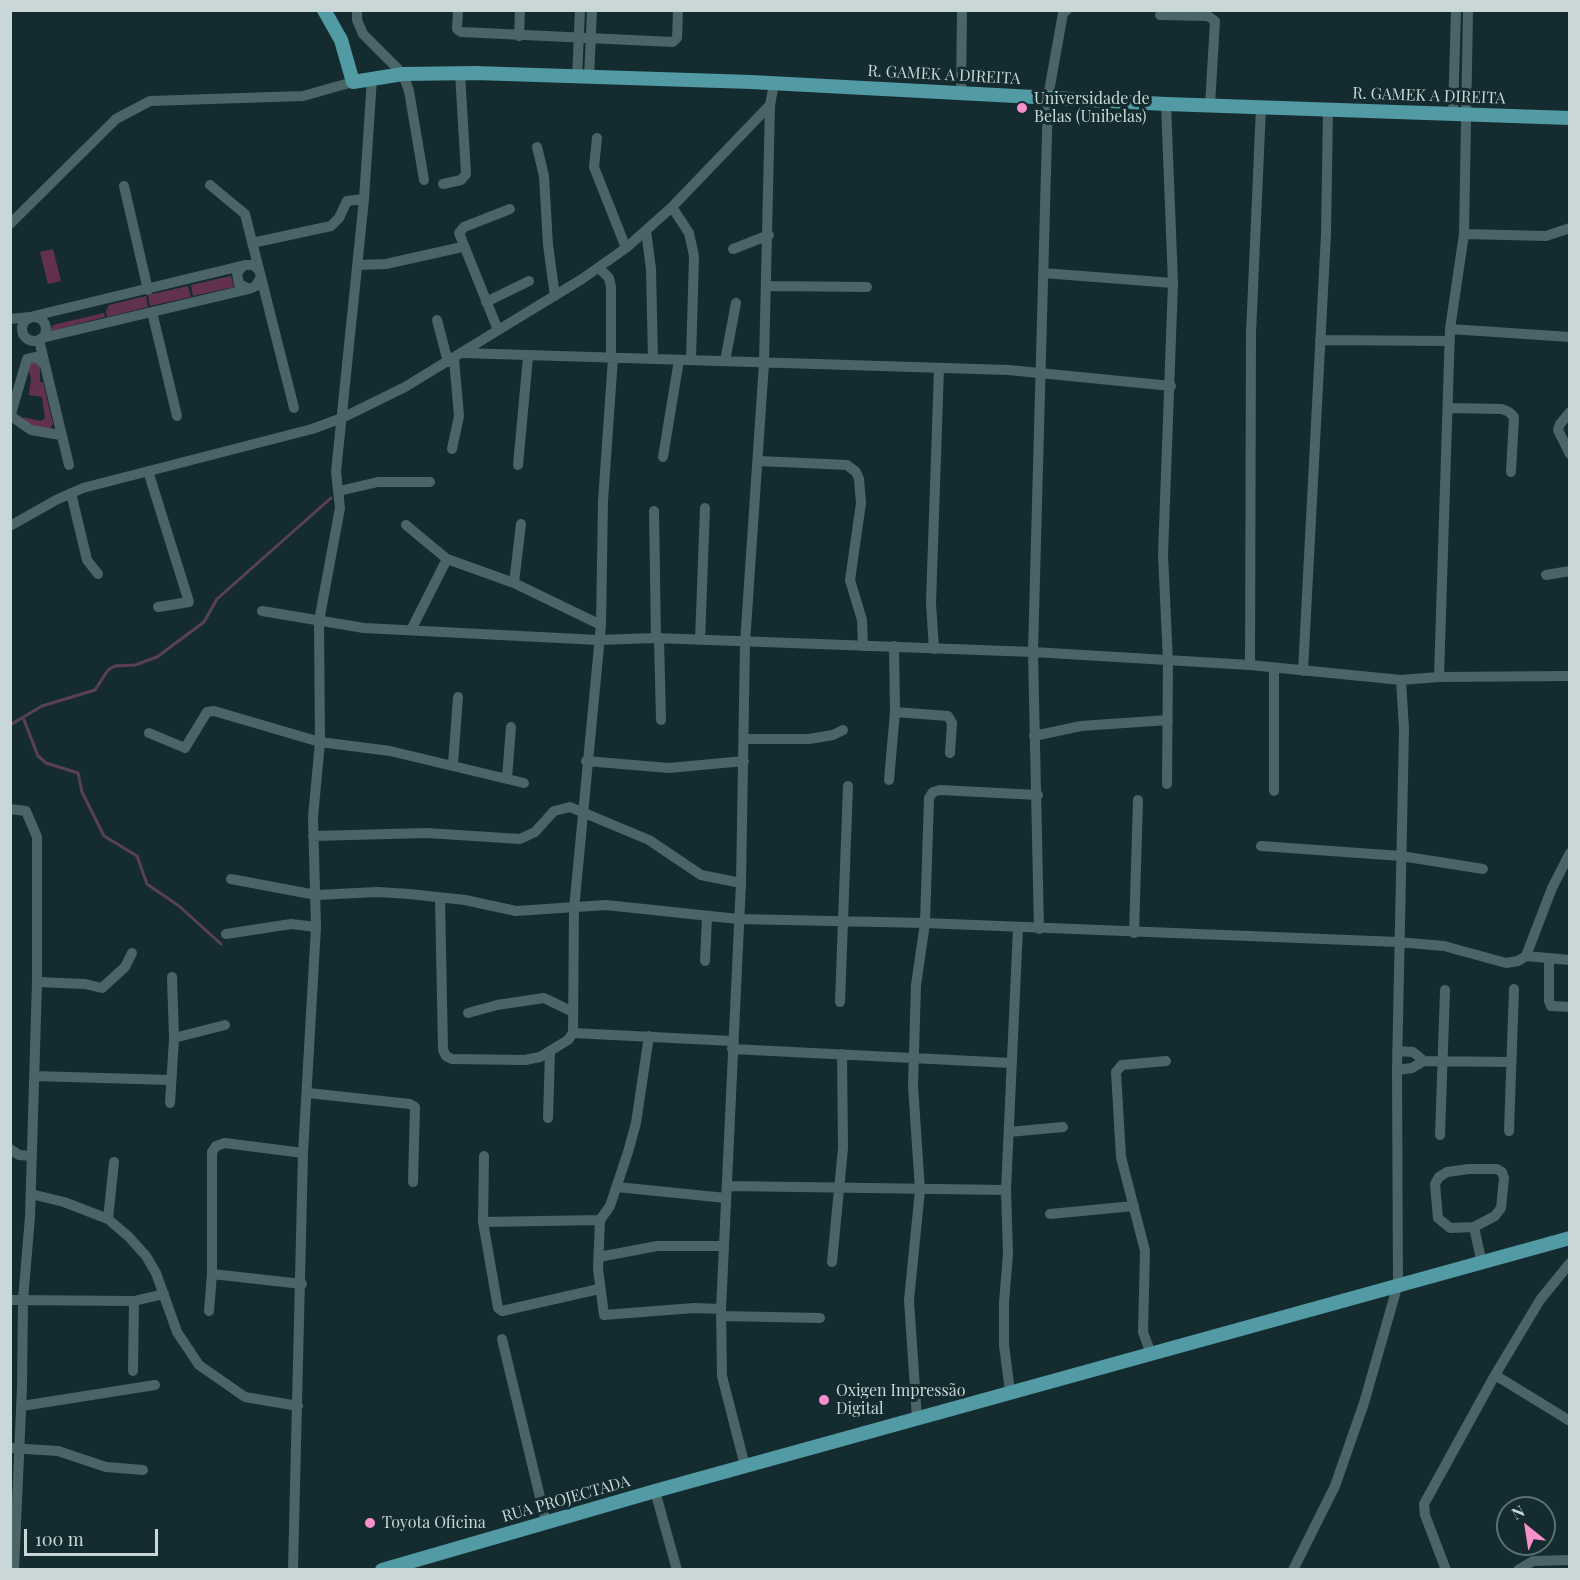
<!DOCTYPE html>
<meta charset="utf-8">
<style>
body{margin:0}
#map{position:relative;width:1580px;height:1580px;overflow:hidden;background:#142c2f;font-family:"Playfair Display",serif}
canvas{display:block}
.frame{position:absolute;inset:0;border:12px solid #c9d7d9;pointer-events:none}
.north{position:absolute;left:1496px;top:1496px;width:60px;height:60px;box-sizing:border-box;background:#142c2f;border:2px solid #5c7073;border-radius:50%;rotate:330deg;font-size:16px;font-weight:700;line-height:24px;text-align:center;color:#c9d7d9}
.north::after{content:'';display:block;margin:auto;width:21px;height:27px;background:#f890cb;clip-path:polygon(50% 0,100% 100%,50% 72%,0 100%)}
.scale{position:absolute;left:24px;top:1529px;width:134px;height:27px;box-sizing:border-box;border:3px solid #c9d7d9;border-top:0;padding-left:8px;font-size:18px;line-height:21px;white-space:nowrap;color:#c9d7d9;-webkit-text-stroke:4px #142c2f;paint-order:stroke}
</style>
<div id="map">
<canvas width="1580" height="1580"></canvas>
<div class="frame"></div>
<div class="north">N</div>
<div class="scale">100 m</div>
</div>
<script>
const c = document.querySelector('canvas').getContext('2d');
c.lineJoin = 'round';
function fill(path, color) { c.fillStyle = color; c.fill(path, 'evenodd'); }
const shape = rows => new Path2D(rows.map(r => 'M' + r).join(''));
function strokePath(path, color, width, dash) { c.strokeStyle = color; c.lineWidth = width; c.lineCap = dash ? 'butt' : 'round'; c.setLineDash(dash || []); c.stroke(path); }
function drawText(font, color, halo, rows, align = 'center') {
  c.font = font + ' "Playfair Display",serif'; c.lineWidth = 6; c.setLineDash([]); c.textBaseline = 'middle'; c.strokeStyle = halo; c.fillStyle = color; for (const [text, x, y, turn = 0] of rows) {
    c.save(); c.translate(x, y); c.rotate((+turn || 0) * Math.PI / 180); c.textAlign = isNaN(turn) ? turn : align; if (halo) c.strokeText(text, 0, 0); c.fillText(text, 0, 0); c.restore();
  }
}
fill(shape([
 [53,249,61,281,48,284,40,252],
 [231,276,234,287,193,296,191,285],
 [188,286,191,297,150,306,148,295],
 [146,296,148,307,107,317,106,311,109,305],
 [104,313,105,317,50,331,53,325],
 [35,362,40,366,40,382,43,382,53,424,50,429,31,426,22,417,41,421,45,418,42,397,29,395,31,378,28,369,30,363]
]), '#62314e');
strokePath(shape([
 [24,720,38,756,46,763,78,773,82,792,104,836,137,856,147,884,179,906,221,944],
 [10,725,42,706,95,690,108,670,115,666,135,665,157,657,204,622,217,599,331,498]
]), '#5a4054', 3);
strokePath(shape([
 [357,10,357,20,363,34,403,74,409,91,424,180],
 [458,10,457,29,461,32,673,42,677,38,678,10],
 [1160,15,1208,16,1215,21,1210,105],
 [519,36,520,10],
 [577,78,580,10],
 [589,78,592,10],
 [961,94,962,10],
 [1166,104,1173,283,1163,555,1168,662,1167,784],
 [1453,113,1456,10],
 [597,138,594,167,626,248],
 [537,147,544,176,548,245,555,296],
 [443,184,461,180,466,174,460,73],
 [210,185,245,214,294,408],
 [124,186,148,290],
 [672,207,689,233,694,256,691,360],
 [10,224,116,119,150,101,303,96,353,82],
 [646,231,651,269,653,359],
 [1464,234,1546,236,1570,228],
 [252,243,331,226,339,218,347,201,364,199],
 [733,249,769,235],
 [358,265,386,264,462,247],
 [599,268,609,278,611,287,611,358],
 [1043,273,1173,283],
 [768,286,867,287],
 [486,302,529,281],
 [152,312,177,416],
 [34,316,245,265,253,265,259,270,261,277,256,286,249,289,239,284,237,273,242,267],
 '22 329a12 12 0 1 1 24 0a12 12 0 1 1-24 0Z',
 [10,319,30,317],
 [437,320,448,362],
 [1450,329,1570,337],
 [498,330,459,233,464,227,510,209],
 [42,338,249,289],
 [39,340,69,465],
 [1320,340,1450,341],
 [463,353,1009,370,1171,386],
 [725,361,736,303],
 [1449,408,1502,409,1509,412,1514,417,1511,472],
 [1570,412,1560,424,1558,430,1570,454],
 [11,416,31,430,60,435],
 [10,417,27,359,36,357,43,363],
 [452,449,459,416,454,359],
 [663,457,679,360],
 [759,461,847,465,856,472,859,479,861,503,850,580,862,620,863,646],
 [518,465,528,357],
 [148,471,189,602,158,607],
 [339,491,378,482,430,482],
 [71,493,87,560,98,574],
 [654,511,656,638],
 [406,525,447,559,514,583,601,625],
 [10,526,56,500,83,488,312,429,342,418,405,387,582,279,626,248,672,207,770,105],
 [1546,575,1570,571],
 [514,583,521,524],
 [262,611,364,628,598,640,656,638,1033,652,1250,665,1401,680,1439,677,1570,676],
 [411,630,447,559],
 [659,638,661,720],
 [700,640,705,508],
 [934,649,931,603,939,369],
 [1250,665,1251,333,1261,107],
 [1274,668,1274,791],
 [1303,671,1326,234,1328,109],
 [1439,677,1450,329,1464,234,1468,10],
 [895,712,948,716,952,723,950,753],
 [149,733,185,748,207,712,214,711,320,742,390,751,524,783],
 [1034,736,1081,726,1168,720],
 [744,739,809,739,833,735,843,730],
 [586,761,669,768,744,761],
 [453,764,458,697],
 [507,778,511,727],
 [889,780,895,712,894,646],
 [10,809,26,811,37,837,37,982,30,1217,23,1300,22,1387,14,1570],
 [313,836,427,833,520,839,535,832,554,811,570,807,649,840,701,875,741,883],
 [1261,846,1401,856,1483,869],
 [231,879,316,895,378,892,409,894,465,900,516,911,606,905,738,919,925,923,1398,942,1444,946,1506,963,1518,961,1526,956,1552,888,1570,853],
 [440,898,443,1050,446,1056,452,1059,525,1060,540,1057,568,1040,573,1033,574,909,601,625,603,501,613,358],
 [1039,929,1033,652,1048,97,1060,30,1063,13,1067,10],
 [1134,933,1138,800],
 [226,934,291,924,316,927],
 [1526,956,1570,960],
 [1549,959,1549,1001,1551,1006,1570,1007],
 [705,961,707,917],
 [37,982,85,984,102,988,125,967,132,953],
 [840,1002,848,786],
 [468,1013,497,1005,544,998,573,1012],
 [573,1033,732,1041],
 [649,1036,636,1123,628,1152,610,1206,600,1220,598,1269,604,1315,694,1308,721,1309],
 [174,1038,225,1025],
 [732,1049,1012,1063],
 [1397,1051,1413,1052,1424,1061],
 [1397,1070,1412,1068,1424,1061,1511,1062],
 [34,1076,171,1080],
 [308,1093,410,1104,415,1107,413,1182],
 [170,1103,174,1038,172,977],
 [548,1118,550,1052],
 [1509,1131,1514,989],
 [1009,1132,1063,1127],
 [1440,1135,1445,990],
 [10,1149,19,1155,32,1156],
 [484,1156,483,1222,498,1308,502,1311,599,1289],
 [1469,1169,1497,1169,1502,1172,1504,1178,1501,1208,1495,1216,1474,1227,1450,1228,1438,1218,1435,1184,1439,1177,1447,1172,1469,1169],
 [728,1186,1006,1190],
 [617,1187,726,1198],
 [31,1194,64,1202,108,1219,129,1237,146,1256,156,1273,177,1332,199,1365,245,1397,298,1406],
 [1050,1214,1134,1206],
 [108,1219,114,1162],
 [483,1222,600,1220],
 [1474,1227,1482,1264],
 [599,1257,657,1246,724,1246],
 [832,1262,843,1148,842,1054],
 [212,1274,302,1284],
 [10,1300,134,1301,164,1294],
 [209,1311,212,1274,212,1152,216,1146,225,1143,303,1153],
 [721,1316,820,1318],
 [502,1339,546,1522],
 [1151,1354,1143,1332,1145,1251,1121,1157,1116,1072,1122,1065,1166,1061],
 [133,1371,134,1301],
 [1495,1375,1570,1421],
 [1010,1392,1004,1345,1004,1302,1008,1254,1006,1190,1018,928],
 [22,1406,155,1385],
 [917,1418,909,1300,920,1190,913,1086,916,985,925,923,929,798,933,792,940,790,1038,795],
 [10,1448,58,1451,106,1467,143,1470],
 [745,1466,722,1376,721,1309,741,883,745,643,764,363,770,105,774,84],
 [655,1491,677,1570],
 [293,1570,303,1153,316,927,313,817,320,742,319,621,340,508,336,472,364,199,372,78],
 [1293,1570,1335,1486,1364,1403,1398,1284,1397,1070,1404,729,1401,680],
 [1446,1570,1425,1515,1424,1504,1495,1375,1540,1300,1570,1263],
 [1518,1570,1533,1561,1570,1560]
]), '#4b6467', 10);
strokePath(shape([
 [324,10,341,40,353,82,403,74,475,73,751,82,1166,104,1570,118],
 [382,1570,655,1491,1570,1238]
]), '#529ba4', 14);
for (const [x, y, r, color] of [
 [1022,108,6,"#f890cb"],
 [824,1400,6,"#f890cb"],
 [370,1523,6,"#f890cb"]
]) { const dot = new Path2D(); dot.arc(x, y, r, 0, 2 * Math.PI); c.fillStyle = color; c.fill(dot); strokePath(dot, '#142c2f', 2); }
drawText('16px', '#c9d7d9', '#142c2f', [
 ["R. GAMEK A DIREITA",944,75,3],
 ["R. GAMEK A DIREITA",1429,96,2],
 ["RUA PROJECTADA",566,1499,-16]
]);
drawText('16px', '#c9d7d9', '#142c2f', [
 ["Universidade de",1034,99],
 ["Belas (Unibelas)",1034,117],
 ["Oxigen Impressão",836,1391],
 ["Digital",836,1409],
 ["Toyota Oficina",382,1523]
], 'left');
</script>
